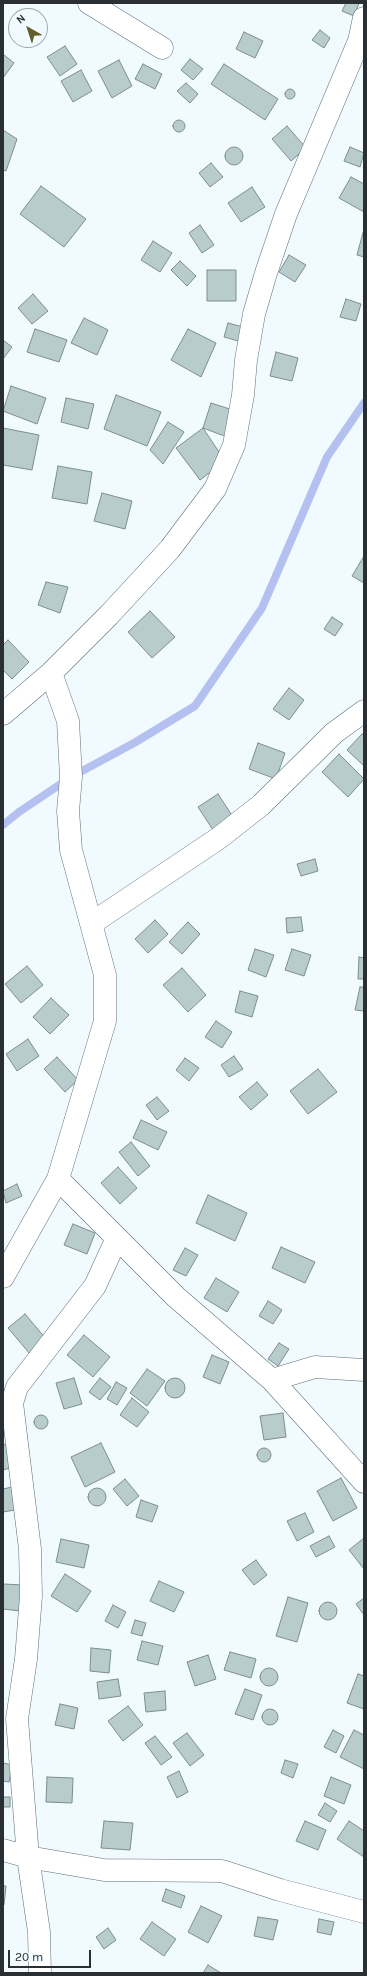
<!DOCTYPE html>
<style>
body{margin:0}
#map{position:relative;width:367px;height:1976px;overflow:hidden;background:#f0faff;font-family:Karla,sans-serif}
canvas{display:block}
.frame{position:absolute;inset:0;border:4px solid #292f32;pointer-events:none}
.north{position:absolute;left:8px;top:8px;width:40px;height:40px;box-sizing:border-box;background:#f0faff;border:1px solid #a0a9ad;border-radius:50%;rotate:321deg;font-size:11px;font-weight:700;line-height:16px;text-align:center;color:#292f32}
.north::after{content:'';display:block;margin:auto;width:14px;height:18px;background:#635d29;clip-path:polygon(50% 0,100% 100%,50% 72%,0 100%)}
.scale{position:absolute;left:8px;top:1950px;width:83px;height:18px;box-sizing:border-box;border:2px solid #292f32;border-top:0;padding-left:5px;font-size:12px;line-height:14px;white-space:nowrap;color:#292f32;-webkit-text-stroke:3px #f0faff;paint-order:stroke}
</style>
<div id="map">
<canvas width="367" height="1976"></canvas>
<div class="frame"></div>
<div class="north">N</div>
<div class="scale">20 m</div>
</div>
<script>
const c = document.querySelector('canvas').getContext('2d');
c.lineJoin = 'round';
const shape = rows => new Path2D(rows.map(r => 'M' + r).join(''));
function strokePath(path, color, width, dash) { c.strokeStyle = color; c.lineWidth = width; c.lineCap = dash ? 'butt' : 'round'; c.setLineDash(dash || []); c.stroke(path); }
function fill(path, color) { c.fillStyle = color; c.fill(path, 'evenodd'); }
strokePath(shape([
 [3,825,19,812,71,777,134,743,195,706,262,608,327,457,364,403]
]), '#b4c1f0', 8);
const building = shape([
 [346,3,359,3,354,16,342,11,346,3],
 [320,30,330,38,324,48,312,40,320,30],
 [244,32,263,41,255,58,236,49,244,32],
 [65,46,77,64,60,76,47,57,65,46],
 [3,54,14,63,3,78,3,54],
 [190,59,203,69,193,80,181,70,190,59],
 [119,60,132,86,112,98,98,71,119,60],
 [143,64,162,74,155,89,135,79,143,64],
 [224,64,278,99,265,120,211,84,224,64],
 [81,70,92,91,73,102,61,81,81,70],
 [186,83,198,94,190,103,177,91,186,83],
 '285 94a5 5 0 1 1 10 0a5 5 0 1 1-10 0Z',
 '173 126a6 6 0 1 1 12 0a6 6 0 1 1-12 0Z',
 [287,126,306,148,291,161,272,139,287,126],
 [3,130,17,139,6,171,3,170,3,130],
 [350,147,364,153,360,167,344,161,350,147],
 '225 156a9 9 0 1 1 18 0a9 9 0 1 1-18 0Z',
 [211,163,223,177,210,187,199,173,211,163],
 [351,177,364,184,364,212,339,198,351,177],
 [41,186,86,219,64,247,20,214,41,186],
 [252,187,265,207,241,222,228,203,252,187],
 [200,225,214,245,202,253,189,233,200,225],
 [364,229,364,257,357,255,364,229],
 [153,241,172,253,160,272,141,260,153,241],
 [289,255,306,265,295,282,279,272,289,255],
 [180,261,196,276,187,286,171,270,180,261],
 [207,270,236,270,236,301,207,301,207,270],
 [33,294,48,311,32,324,18,308,33,294],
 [346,299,361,304,356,321,340,317,346,299],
 [84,318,108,330,97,355,71,343,84,318],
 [228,323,247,328,242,342,224,337,228,323],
 [35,329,67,340,59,362,27,352,35,329],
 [188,329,216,343,201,377,171,360,188,329],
 [3,340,12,347,3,359,3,340],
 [276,352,298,358,292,381,270,376,276,352],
 [11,386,46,398,37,424,3,411,11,386],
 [116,395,161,412,147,446,104,429,116,395],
 [66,398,94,404,88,429,61,422,66,398],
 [211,403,236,411,227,437,203,428,211,403],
 [168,422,184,432,163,464,150,450,168,422],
 [3,428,39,435,32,470,3,465,3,428],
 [203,428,225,461,200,480,176,448,203,428],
 [58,466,92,472,87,504,52,498,58,466],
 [102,493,132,501,125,529,94,521,102,493],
 [364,556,364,583,352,576,364,556],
 [46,582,68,587,60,613,38,605,46,582],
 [150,611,175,637,152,658,128,632,150,611],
 [332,617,343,624,335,636,324,629,332,617],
 [8,640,29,662,12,679,3,670,3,645,8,640],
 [289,688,304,700,289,720,273,709,289,688],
 [362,734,364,736,364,766,347,750,362,734],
 [258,743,285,753,276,779,249,769,258,743],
 [339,754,364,779,348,797,322,772,339,754],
 [218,794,235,820,215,833,198,807,218,794],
 [315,859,318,871,301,876,297,864,315,859],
 [301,917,303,931,287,933,286,918,301,917],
 [155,920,168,934,148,953,135,939,155,920],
 [188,922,200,934,182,954,169,942,188,922],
 [255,949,274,955,266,977,248,970,255,949],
 [292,949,311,955,304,976,285,970,292,949],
 [359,957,364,958,364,979,358,979,359,957],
 [27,966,43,985,21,1003,5,984,27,966],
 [182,968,206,995,188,1012,163,985,182,968],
 [360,987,364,987,364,1011,355,1010,360,987],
 [240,991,258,996,252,1017,235,1012,240,991],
 [51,998,69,1015,50,1034,33,1017,51,998],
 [216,1021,232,1032,222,1048,205,1037,216,1021],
 [28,1039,39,1056,17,1071,6,1054,28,1039],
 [234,1056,243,1069,229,1077,221,1065,234,1056],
 [57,1057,78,1080,65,1092,44,1069,57,1057],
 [185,1058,199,1068,189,1081,176,1070,185,1058],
 [318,1069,337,1092,308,1114,290,1091,318,1069],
 [257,1082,268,1095,251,1110,239,1097,257,1082],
 [157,1097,169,1111,157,1120,146,1105,157,1097],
 [141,1120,167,1132,158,1150,133,1138,141,1120],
 [131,1142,150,1166,138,1176,119,1152,131,1142],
 [118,1167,137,1188,120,1204,101,1183,118,1167],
 [17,1184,22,1196,6,1203,3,1191,17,1184],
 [208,1195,247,1213,235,1241,196,1223,208,1195],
 [73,1224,95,1233,87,1254,64,1245,73,1224],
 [281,1247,315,1262,305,1283,272,1268,281,1247],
 [185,1248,198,1255,186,1276,173,1270,185,1248],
 [216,1278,239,1292,227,1312,204,1298,216,1278],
 [268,1301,282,1310,273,1324,259,1316,268,1301],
 [25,1314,47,1340,30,1354,8,1328,25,1314],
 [84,1335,110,1357,93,1377,67,1355,84,1335],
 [279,1343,289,1349,278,1366,268,1359,279,1343],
 [212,1355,229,1362,220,1384,203,1377,212,1355],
 [147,1369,165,1381,147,1406,130,1393,147,1369],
 [74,1378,82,1404,64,1409,56,1383,74,1378],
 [100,1378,111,1387,100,1400,89,1392,100,1378],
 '165 1388a10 10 0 1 1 20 0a10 10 0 1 1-20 0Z',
 [116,1382,127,1388,117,1405,107,1399,116,1382],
 [132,1398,149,1412,137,1427,120,1415,132,1398],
 [283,1413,286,1437,264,1440,260,1416,283,1413],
 '34 1422a7 7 0 1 1 14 0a7 7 0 1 1-14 0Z',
 [14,1442,20,1465,3,1470,3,1445,14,1442],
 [101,1443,115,1472,85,1487,71,1457,101,1443],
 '257 1455a7 7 0 1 1 14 0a7 7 0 1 1-14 0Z',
 [341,1478,357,1508,333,1521,317,1491,341,1478],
 [125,1479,139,1496,127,1506,113,1489,125,1479],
 [12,1487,15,1510,3,1512,3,1489,12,1487],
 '88 1497a9 9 0 1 1 18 0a9 9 0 1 1-18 0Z',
 [141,1500,158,1506,152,1522,136,1517,141,1500],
 [305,1513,314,1532,297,1541,287,1521,305,1513],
 [329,1536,335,1547,316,1557,310,1546,329,1536],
 [364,1538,364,1569,349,1550,364,1538],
 [61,1539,89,1545,84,1568,56,1562,61,1539],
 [256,1560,267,1575,254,1585,242,1570,256,1560],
 [65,1574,91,1591,77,1612,51,1596,65,1574],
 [159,1581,184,1592,174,1612,150,1601,159,1581],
 [3,1584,23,1585,20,1611,3,1609,3,1584],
 [288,1597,308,1603,297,1642,276,1636,288,1597],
 [364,1598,364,1615,356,1604,364,1598],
 '319 1611a9 9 0 1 1 18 0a9 9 0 1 1-18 0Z',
 [113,1605,126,1612,118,1628,105,1621,113,1605],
 [135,1620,146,1623,142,1636,131,1633,135,1620],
 [142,1641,163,1646,158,1665,137,1660,142,1641],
 [91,1648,111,1650,109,1673,90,1671,91,1648],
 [230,1652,256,1659,251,1678,224,1670,230,1652],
 [208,1655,216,1679,195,1686,187,1662,208,1655],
 '260 1677a9 9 0 1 1 18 0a9 9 0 1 1-18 0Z',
 [358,1674,364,1676,364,1709,347,1703,358,1674],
 [118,1679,121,1696,99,1699,97,1682,118,1679],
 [245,1689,262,1695,253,1720,235,1714,245,1689],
 [165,1691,166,1710,146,1712,144,1693,165,1691],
 [60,1704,78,1708,74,1729,55,1725,60,1704],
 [128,1706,143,1725,123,1741,108,1721,128,1706],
 '262 1717a8 8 0 1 1 16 0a8 8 0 1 1-16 0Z',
 [333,1730,344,1736,336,1753,324,1747,333,1730],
 [354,1730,364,1735,364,1769,340,1757,354,1730],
 [187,1733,204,1755,190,1766,173,1743,187,1733],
 [155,1736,172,1757,161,1765,145,1743,155,1736],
 [285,1760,298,1764,293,1778,281,1773,285,1760],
 [3,1763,12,1765,9,1782,3,1781,3,1763],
 [179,1771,188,1792,177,1798,167,1777,179,1771],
 [47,1777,73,1778,72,1803,46,1802,47,1777],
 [331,1777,351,1785,344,1804,324,1796,331,1777],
 [3,1797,10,1797,10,1807,3,1807,3,1797],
 [325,1803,337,1811,330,1822,318,1815,325,1803],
 [104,1821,133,1823,130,1850,101,1848,104,1821],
 [305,1821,326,1830,318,1850,296,1841,305,1821],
 [349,1821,364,1831,364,1857,337,1839,349,1821],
 [3,1886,6,1886,4,1905,3,1905,3,1886],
 [166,1889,185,1896,181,1908,162,1901,166,1889],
 [201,1906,222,1916,208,1943,188,1932,201,1906],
 [258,1917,278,1920,273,1940,254,1936,258,1917],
 [319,1919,334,1922,331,1935,317,1932,319,1919],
 [152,1922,176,1939,164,1956,140,1939,152,1922],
 [108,1928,116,1940,104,1949,96,1937,108,1928],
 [208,1965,221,1973,203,1973,208,1965]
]);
fill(building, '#b8cccd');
strokePath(building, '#7c8e8f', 1);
const street = shape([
 [89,3,162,48],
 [51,673,68,721,71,777,68,811,71,850,105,975,105,1021,58,1179,176,1297,272,1380,364,1482],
 [3,714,51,673,109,615,170,549,215,489,234,445,243,395,246,360,254,314,266,273,286,214,359,41,364,18],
 [92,923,219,838,261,805,334,733,364,711],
 [3,1277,58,1179],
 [272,1380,315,1367,364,1370],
 [3,1850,28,1857,104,1870,222,1871,280,1890,364,1912],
 [40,1973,39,1932,28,1857,17,1719,26,1659,31,1596,30,1549,12,1403,17,1387,95,1286,117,1238]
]);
strokePath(street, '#5f6f75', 23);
strokePath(street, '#fff', 22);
</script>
